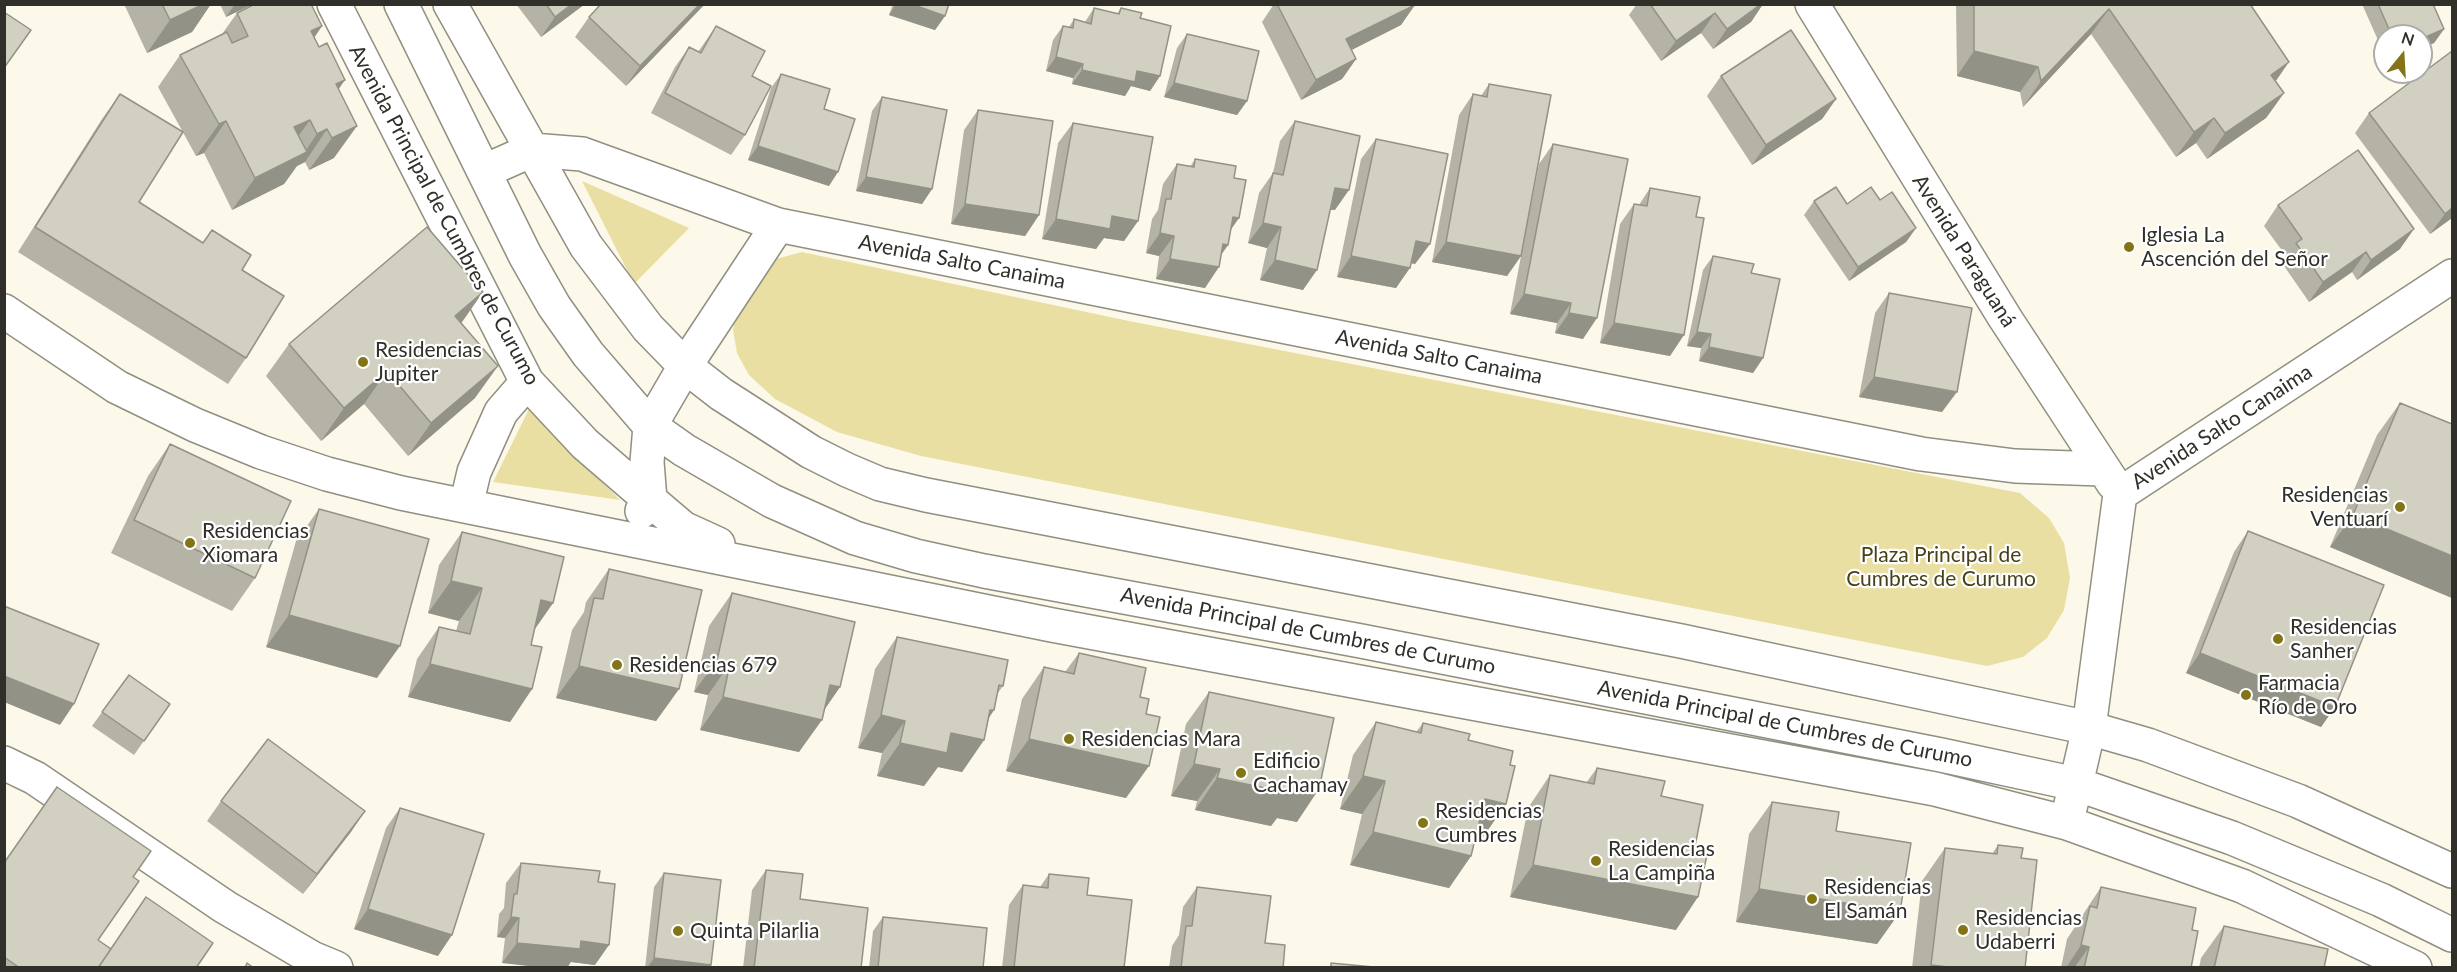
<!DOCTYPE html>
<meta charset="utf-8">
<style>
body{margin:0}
#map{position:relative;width:2457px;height:972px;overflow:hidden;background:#fcf9ea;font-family:Lato,sans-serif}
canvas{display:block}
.frame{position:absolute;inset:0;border:6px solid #302f29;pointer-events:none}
.north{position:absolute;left:2373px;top:24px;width:60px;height:60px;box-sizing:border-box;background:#fff;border:2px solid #acaca9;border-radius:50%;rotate:18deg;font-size:16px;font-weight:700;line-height:24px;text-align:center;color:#302f29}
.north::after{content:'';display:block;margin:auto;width:21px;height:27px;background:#837517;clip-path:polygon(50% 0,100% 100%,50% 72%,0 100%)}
</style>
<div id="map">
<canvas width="2457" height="972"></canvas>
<div class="frame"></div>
<div class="north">N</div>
</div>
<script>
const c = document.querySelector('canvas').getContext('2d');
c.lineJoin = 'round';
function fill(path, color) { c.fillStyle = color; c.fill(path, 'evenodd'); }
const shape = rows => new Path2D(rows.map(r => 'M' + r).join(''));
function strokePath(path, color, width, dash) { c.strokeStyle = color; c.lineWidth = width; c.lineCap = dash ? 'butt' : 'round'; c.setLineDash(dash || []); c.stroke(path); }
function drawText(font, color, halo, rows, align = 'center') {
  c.font = font + ' Lato,sans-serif'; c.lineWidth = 4.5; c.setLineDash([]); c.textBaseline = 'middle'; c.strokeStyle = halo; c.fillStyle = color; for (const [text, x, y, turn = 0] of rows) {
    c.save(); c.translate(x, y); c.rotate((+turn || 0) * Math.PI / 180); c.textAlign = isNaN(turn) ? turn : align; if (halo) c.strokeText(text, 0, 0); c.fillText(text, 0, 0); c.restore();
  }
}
fill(shape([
 [582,181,689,228,634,284],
 [802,252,1129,321,2020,493,2049,518,2064,543,2070,578,2064,610,2047,638,2023,657,1987,666,921,456,837,432,775,399,749,375,737,353,733,330,738,301,755,275,776,259],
 [529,409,620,500,493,482]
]), '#e9dfa2');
const street = shape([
 [334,4,527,382,585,444,650,500,683,528,718,544],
 [401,4,525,255,554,306,588,354,650,426,684,450,772,501,855,538,916,556,984,571,1361,641,1941,755,2076,784,2069,812],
 [450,4,586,246,648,328,685,366,721,394,811,452,847,470,880,484,926,495,1681,641,2089,728,2148,745,2298,801,2452,871],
 [1812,4,2005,318,2113,483],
 [485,171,532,150,582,154,778,225,1921,454,2015,466,2102,469],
 [4,311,117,387,195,425,261,452,327,474,401,493,1052,625,1935,789,2067,823,2242,886,2415,968],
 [466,506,474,472,501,412,527,382],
 [642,511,650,500,647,462,650,426,685,366,778,225],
 [4,763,35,778,225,907,312,958,336,968]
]);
const secondary = shape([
 [2452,276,2120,494,2089,728,2076,784,2232,838,2381,900,2452,935]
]);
strokePath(street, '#918f81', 36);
strokePath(secondary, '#918f81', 36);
strokePath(street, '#fff', 33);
strokePath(secondary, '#fff', 33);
fill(shape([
 [124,4,211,4,192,32,147,53],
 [220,4,253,4,226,17],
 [516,4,585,4,541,37],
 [601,4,705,4,626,86,575,37,589,17],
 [893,4,949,4,945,16,935,30,889,15],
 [1274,4,1415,4,1401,25,1351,50,1356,59,1342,79,1301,100,1262,22],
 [1637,4,1763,4,1751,22,1713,49,1701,33,1661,61,1629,15],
 [1956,4,2250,4,2276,81,2284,93,2266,118,2207,159,2196,143,2176,157,2091,34,2023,107,2020,92,1957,76],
 [2362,4,2433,4,2444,29,2434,43,2421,49,2421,36,2385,36,2385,56],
 [1094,8,1117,14,1121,8,1140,18,1160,76,1150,91,1131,86,1125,96,1072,84,1073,78,1046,71,1053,40,1063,26,1069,27,1074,19,1085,22],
 [237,13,322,26,314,37,339,89,334,158,309,170,305,162,297,166,284,184,232,210,204,153,196,156,158,87,180,55,222,34],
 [716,26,752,76,745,135,731,155,651,113,675,67,689,47,698,52],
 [1187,34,1247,101,1237,115,1164,97,1177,48],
 [2452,51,2452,218,2430,234,2355,133,2369,113],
 [781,74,824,109,829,186,748,160,771,88],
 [1721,76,1836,99,1822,119,1752,165,1707,96],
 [1489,84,1523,245,1539,164,1553,144,1583,339,1555,333,1557,323,1510,314,1521,256,1507,276,1432,262,1459,115,1473,94,1481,96],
 [120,94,139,202,203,243,242,270,246,358,228,384,18,252,102,119],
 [882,97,932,189,922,204,856,191,872,111],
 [978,110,1039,215,1025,236,951,224,964,130],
 [1295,121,1335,210,1330,210,1303,290,1260,280,1267,248,1248,243,1259,193,1273,173,1280,141],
 [1073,123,1138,221,1124,241,1104,238,1096,249,1042,239,1058,143],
 [1376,139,1430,244,1415,264,1411,263,1396,288,1337,277,1361,159],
 [1195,159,1234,178,1239,218,1230,230,1228,245,1221,255,1205,288,1156,279,1159,256,1146,253,1152,219,1158,210,1163,184,1177,164,1190,167],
 [1650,188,1670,356,1600,343,1620,224,1634,204,1639,205],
 [1880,200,1916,228,1906,242,1849,281,1804,215,1814,201,1847,204],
 [2278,205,2400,249,2357,280,2352,272,2309,302,2282,263,2286,256,2264,226],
 [1713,256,1751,273,1763,358,1753,373,1699,361,1701,348,1687,346,1703,270],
 [1889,293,1942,412,1859,397,1875,313],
 [462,323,475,398,408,456,364,404,321,441,266,376,289,344],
 [2400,403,2452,424,2452,598,2330,547,2377,435],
 [170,444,255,578,232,611,111,553,148,476],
 [319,509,377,678,266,647,296,541],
 [2248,531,2335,707,2321,727,2186,673,2234,552],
 [462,532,553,603,534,630,531,645,532,689,510,722,408,697,417,659,439,627,456,631,459,621,428,613,439,565],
 [609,569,679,689,656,721,556,698,572,630,584,612,586,602],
 [732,593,840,687,824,710,799,752,700,730,708,695,694,692,709,626],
 [897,637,1003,686,997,694,994,710,989,718,984,740,962,772,938,767,924,786,877,776,882,753,858,748,875,669],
 [1079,653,1140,697,1126,798,1006,771,1022,699,1044,667,1065,672],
 [129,675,170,704,134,755,92,726],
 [1209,692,1297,822,1277,818,1271,826,1195,810,1197,801,1171,796,1186,724],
 [1376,722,1416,732,1423,723,1468,740,1510,765,1506,804,1483,837,1476,835,1471,856,1449,888,1350,865,1362,814,1340,809,1353,755],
 [1597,768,1661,796,1676,930,1510,897,1528,808,1550,775,1586,783],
 [221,801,365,811,303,894,207,821],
 [1772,802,1900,912,1877,944,1736,922,1749,834],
 [400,808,438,956,354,929,386,828],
 [1998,845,2021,858,2025,968,1912,968,1922,881,1945,848,1992,854],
 [4,862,133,877,98,940,111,948,196,968,4,968],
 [521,863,598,882,595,965,571,962,502,963,505,938,497,937,499,914,504,908,506,883],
 [766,870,800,899,861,968,743,968,752,890],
 [664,873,711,965,709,968,645,968,654,887],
 [1049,874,1087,895,1124,968,1002,968,1009,905,1023,885,1040,887],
 [1197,887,1265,943,1283,968,1169,968,1172,946,1179,935,1183,907],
 [2101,887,2192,930,2191,968,2061,968,2067,939],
 [883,917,983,968,869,968,873,931],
 [2224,926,2324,968,2199,968,2201,958]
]), '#b5b3a6');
fill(shape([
 [204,4,211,4,192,32,147,53,170,20],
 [235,4,253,4,226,17],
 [572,4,585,4,541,37,555,17],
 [700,4,705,4,626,86,640,66],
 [896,4,911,4,945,16,935,30,889,15],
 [1761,4,1763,4,1751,22,1713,49,1727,29],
 [1415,5,1401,25,1332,60,1346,39],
 [2109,9,2091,34,2023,107,2041,81],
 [1715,13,1701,33,1661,61,1676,41],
 [322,26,300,59,311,31],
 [2444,29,2434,43,2421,49,2421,39],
 [1974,51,2038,67,2020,92,1957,76],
 [1056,57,1083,64,1073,78,1046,71],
 [1356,59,1342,79,1301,100,1316,80],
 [2289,62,2271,88,2271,75],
 [1082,70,1137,71,1160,76,1150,91,1131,86,1125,96,1072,84],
 [345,80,322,113,336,84],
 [1174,83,1247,101,1237,115,1164,97],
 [2284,93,2266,118,2207,159,2225,133],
 [1836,99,1822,119,1752,165,1766,145],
 [2214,118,2196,143,2176,157,2194,132],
 [310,120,287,152,294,127],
 [226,121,204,153,196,156,219,124],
 [357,126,334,158,309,170,332,138],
 [327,129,305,162,297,166,284,184,232,210,255,178,304,153,317,134],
 [758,146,838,172,829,186,748,160],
 [866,177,932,189,922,204,856,191],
 [1335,188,1349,190,1335,210,1321,208],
 [965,204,1039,215,1025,236,951,224],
 [2452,208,2452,218,2430,234,2445,214],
 [1112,216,1138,221,1124,241,1104,238,1096,249,1042,239,1056,219],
 [1233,217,1239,218,1225,238],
 [1263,223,1281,227,1267,248,1248,243],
 [1916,228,1906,242,1849,281,1858,267],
 [2414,229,2400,249,2357,280,2371,260],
 [1160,233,1174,236,1159,256,1146,253],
 [1416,241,1430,244,1415,264,1402,261],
 [1446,242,1521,256,1507,276,1432,262],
 [1223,244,1228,245,1214,265],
 [2366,252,2352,272,2309,302,2323,282],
 [1351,256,1410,268,1396,288,1337,277],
 [1170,259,1219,267,1205,288,1156,279],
 [1275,260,1317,270,1303,290,1260,280],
 [483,292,460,325,455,316],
 [1524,294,1571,303,1557,323,1510,314],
 [1569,313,1597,318,1583,339,1555,333],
 [1614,323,1684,335,1670,356,1600,343],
 [1697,332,1711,334,1701,348,1687,346],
 [1709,347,1763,358,1753,373,1699,361],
 [498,366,475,398,408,456,431,423],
 [387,371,364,404,321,441,344,408],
 [1874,377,1957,392,1942,412,1859,397],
 [2353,515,2452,556,2452,598,2330,547],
 [451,581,482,588,459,621,428,613],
 [541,600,553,603,530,636],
 [289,615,400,646,377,678,266,647],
 [2200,653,2335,707,2321,727,2186,673],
 [717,660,730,663,708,695,694,692],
 [430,664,532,689,510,722,408,697],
 [579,666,679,689,656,721,556,698],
 [4,676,74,704,60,725,4,702],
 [830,685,840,687,818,719,822,720,799,752,700,730,723,697],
 [990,710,994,710,975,738,984,740,962,772,938,767,924,786,877,776,900,743,951,733],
 [881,715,905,721,882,753,858,748],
 [1029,739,1149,766,1126,798,1006,771],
 [1194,764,1220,769,1197,801,1171,796],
 [1363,776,1385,781,1362,814,1340,809],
 [1217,778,1296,785,1319,789,1297,822,1277,818,1271,826,1195,810],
 [1485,799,1506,804,1483,837,1462,832],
 [365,811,351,832,303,894,317,874],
 [1373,832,1471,856,1449,888,1350,865],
 [1533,865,1698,897,1676,930,1510,897],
 [1759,889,1900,912,1877,944,1736,922],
 [368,909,452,935,438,956,354,929],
 [511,917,519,918,505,938,497,937],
 [581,941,609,945,595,965,571,962,567,968,545,968,502,963,517,943],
 [2081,945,2089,947,2074,968,2066,968],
 [654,958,711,965,709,968,647,968],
 [1931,965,1957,968,1929,968]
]), '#939287');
const building = shape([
 [162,4,204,4,170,20,162,4],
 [255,4,311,4,322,26,311,31,319,47,327,43,345,80,336,84,357,126,332,138,327,129,317,134,310,120,294,127,307,152,255,178,226,121,219,124,180,55,227,32,232,43,248,36,237,13,255,4],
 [546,4,572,4,555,17,546,4],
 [601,4,700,4,640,66,589,17,601,4],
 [911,4,949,4,945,16,911,4],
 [1277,4,1415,4,1415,5,1346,39,1356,59,1316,80,1277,4],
 [1650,4,1761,4,1727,29,1715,13,1676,41,1650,4],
 [1974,4,2250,4,2289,62,2271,75,2284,93,2225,133,2214,118,2194,132,2109,9,2041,81,2038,67,1974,51,1974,4],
 [2378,4,2433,4,2444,29,2421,39,2421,36,2392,36,2378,4],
 [1094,8,1119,14,1121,8,1142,13,1140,18,1171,26,1160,76,1137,71,1135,82,1082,70,1083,64,1056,57,1063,26,1073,28,1074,19,1091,24,1094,8],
 [4,12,31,30,4,68,4,12],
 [716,26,765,51,752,76,771,86,745,135,665,93,689,47,701,53,716,26],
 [1791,30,1836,99,1766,145,1721,76,1791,30],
 [1187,34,1259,51,1247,101,1174,83,1187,34],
 [2452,51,2452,208,2445,214,2369,113,2452,51],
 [781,74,830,89,824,109,855,119,838,172,758,146,781,74],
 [1489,84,1551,95,1521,256,1446,242,1473,94,1487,97,1489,84],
 [120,94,183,132,139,202,203,243,212,230,251,255,242,270,284,296,246,358,35,227,120,94],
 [882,97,947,110,932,189,866,177,882,97],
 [978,110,1053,121,1039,215,965,204,978,110],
 [1295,121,1360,136,1349,190,1335,188,1317,270,1275,260,1281,227,1263,223,1273,173,1283,175,1295,121],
 [1073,123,1153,137,1138,221,1112,216,1110,229,1056,219,1073,123],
 [1376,139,1448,154,1430,244,1416,241,1410,268,1351,256,1376,139],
 [1553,144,1628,159,1597,318,1569,313,1571,303,1524,294,1553,144],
 [2358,150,2414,229,2371,260,2366,252,2323,282,2296,243,2302,239,2278,205,2358,150],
 [1195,159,1236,166,1234,178,1246,180,1239,218,1233,217,1228,245,1223,244,1219,267,1170,259,1174,236,1160,233,1166,199,1171,199,1177,164,1194,167,1195,159],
 [1836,187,1847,204,1871,187,1880,200,1892,192,1916,228,1858,267,1814,201,1836,187],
 [1650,188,1700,197,1696,217,1704,218,1684,335,1614,323,1634,204,1647,206,1650,188],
 [427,227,483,292,455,316,498,366,431,423,387,371,344,408,289,344,427,227],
 [1713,256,1754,264,1751,273,1780,279,1763,358,1709,347,1711,334,1697,332,1713,256],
 [1889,293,1972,308,1957,392,1874,377,1889,293],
 [2400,403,2452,424,2452,556,2353,515,2400,403],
 [170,444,291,501,255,578,134,520,170,444],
 [319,509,429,539,400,646,289,615,319,509],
 [2248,531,2384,585,2335,707,2200,653,2248,531],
 [462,532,564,557,553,603,541,600,531,645,542,647,532,689,430,664,439,627,470,634,482,588,451,581,462,532],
 [609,569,702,590,679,689,579,666,594,598,603,599,609,569],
 [732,593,855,622,840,687,830,685,822,720,723,697,730,663,717,660,732,593],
 [4,606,99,644,74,704,4,676,4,606],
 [897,637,1008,660,1003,686,999,685,994,710,990,710,984,740,951,733,947,753,900,743,905,721,881,715,897,637],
 [1079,653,1146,668,1140,697,1149,699,1146,714,1160,717,1149,766,1029,739,1044,667,1074,674,1079,653],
 [129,675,170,704,144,741,102,712,129,675],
 [1209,692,1334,718,1319,789,1296,785,1294,794,1217,778,1220,769,1194,764,1209,692],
 [1376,722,1421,733,1423,723,1470,734,1468,740,1513,751,1510,765,1515,766,1506,804,1485,799,1471,856,1373,832,1385,781,1363,776,1376,722],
 [268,739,365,811,317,874,221,801,268,739],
 [1597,768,1665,781,1661,796,1703,805,1694,852,1707,855,1698,897,1533,865,1550,775,1594,784,1597,768],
 [57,787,151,851,133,877,139,881,98,940,111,949,98,968,20,968,4,957,4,863,57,787],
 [1772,802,1839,812,1836,831,1911,843,1900,912,1759,889,1772,802],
 [400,808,484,834,452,935,368,909,400,808],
 [1998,845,2023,848,2021,858,2037,860,2025,968,1957,968,1931,965,1945,848,1997,854,1998,845],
 [521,863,600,871,598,882,615,884,609,945,581,941,580,949,517,943,519,918,511,917,514,894,517,894,521,863],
 [766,870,803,874,800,899,868,908,861,968,754,968,766,870],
 [664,873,721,880,711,965,654,958,664,873],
 [1049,874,1089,878,1087,895,1132,900,1124,968,1014,968,1023,885,1048,888,1049,874],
 [1197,887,1271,896,1265,943,1285,945,1283,968,1181,968,1186,926,1192,926,1197,887],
 [2101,887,2196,908,2192,930,2198,931,2191,968,2084,968,2089,947,2081,945,2090,906,2097,908,2101,887],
 [146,897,213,943,196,968,98,968,146,897],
 [883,917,987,928,983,968,878,968,883,917],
 [2224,926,2328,949,2324,968,2214,968,2224,926],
 [247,963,254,968,245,968,247,963],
 [1331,963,1384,968,1331,968,1331,963]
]);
fill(building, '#d2d0c1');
strokePath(building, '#939287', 1.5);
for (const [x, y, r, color] of [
 [2129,247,6,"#837517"],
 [363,362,6,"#837517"],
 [2400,507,6,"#837517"],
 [190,543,6,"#837517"],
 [2278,639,6,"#837517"],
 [617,665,6,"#837517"],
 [2246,695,6,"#837517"],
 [1069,739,6,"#837517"],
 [1241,773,6,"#837517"],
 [1423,823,6,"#837517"],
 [1596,861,6,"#837517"],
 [1812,899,6,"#837517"],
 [1963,930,6,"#837517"],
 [678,931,6,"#837517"]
]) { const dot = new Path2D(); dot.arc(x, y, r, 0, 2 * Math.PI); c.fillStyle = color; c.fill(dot); strokePath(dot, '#fff', 2); }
drawText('21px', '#302f29', '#fff', [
 ["Avenida Principal de Cumbres de Curumo",444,215,62],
 ["Avenida Paraguaná",1964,251,58],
 ["Avenida Salto Canaima",962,262,11],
 ["Avenida Salto Canaima",1439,357,11],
 ["Avenida Salto Canaima",2222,427,-33],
 ["Avenida Principal de Cumbres de Curumo",1308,631,11],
 ["Avenida Principal de Cumbres de Curumo",1785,724,11]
]);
drawText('21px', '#302f29', '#fff', [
 ["Iglesia La",2141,235],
 ["Ascención del Señor",2141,259],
 ["Residencias",375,350],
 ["Jupiter",375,374],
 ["Residencias",2388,495,"right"],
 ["Ventuarí",2388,519,"right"],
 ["Residencias",202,531],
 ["Xiomara",202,555],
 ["Residencias",2290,627],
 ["Sanher",2290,651],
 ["Residencias 679",629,665],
 ["Farmacia",2258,683],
 ["Río de Oro",2258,707],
 ["Residencias Mara",1081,739],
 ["Edificio",1253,761],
 ["Cachamay",1253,785],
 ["Residencias",1435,811],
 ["Cumbres",1435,835],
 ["Residencias",1608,849],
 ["La Campiña",1608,873],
 ["Residencias",1824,887],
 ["El Samán",1824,911],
 ["Residencias",1975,918],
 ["Udaberri",1975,942],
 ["Quinta Pilarlia",690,931]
], 'left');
drawText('21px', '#47411a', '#fff', [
 ["Plaza Principal de",1941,555],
 ["Cumbres de Curumo",1941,579]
]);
</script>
